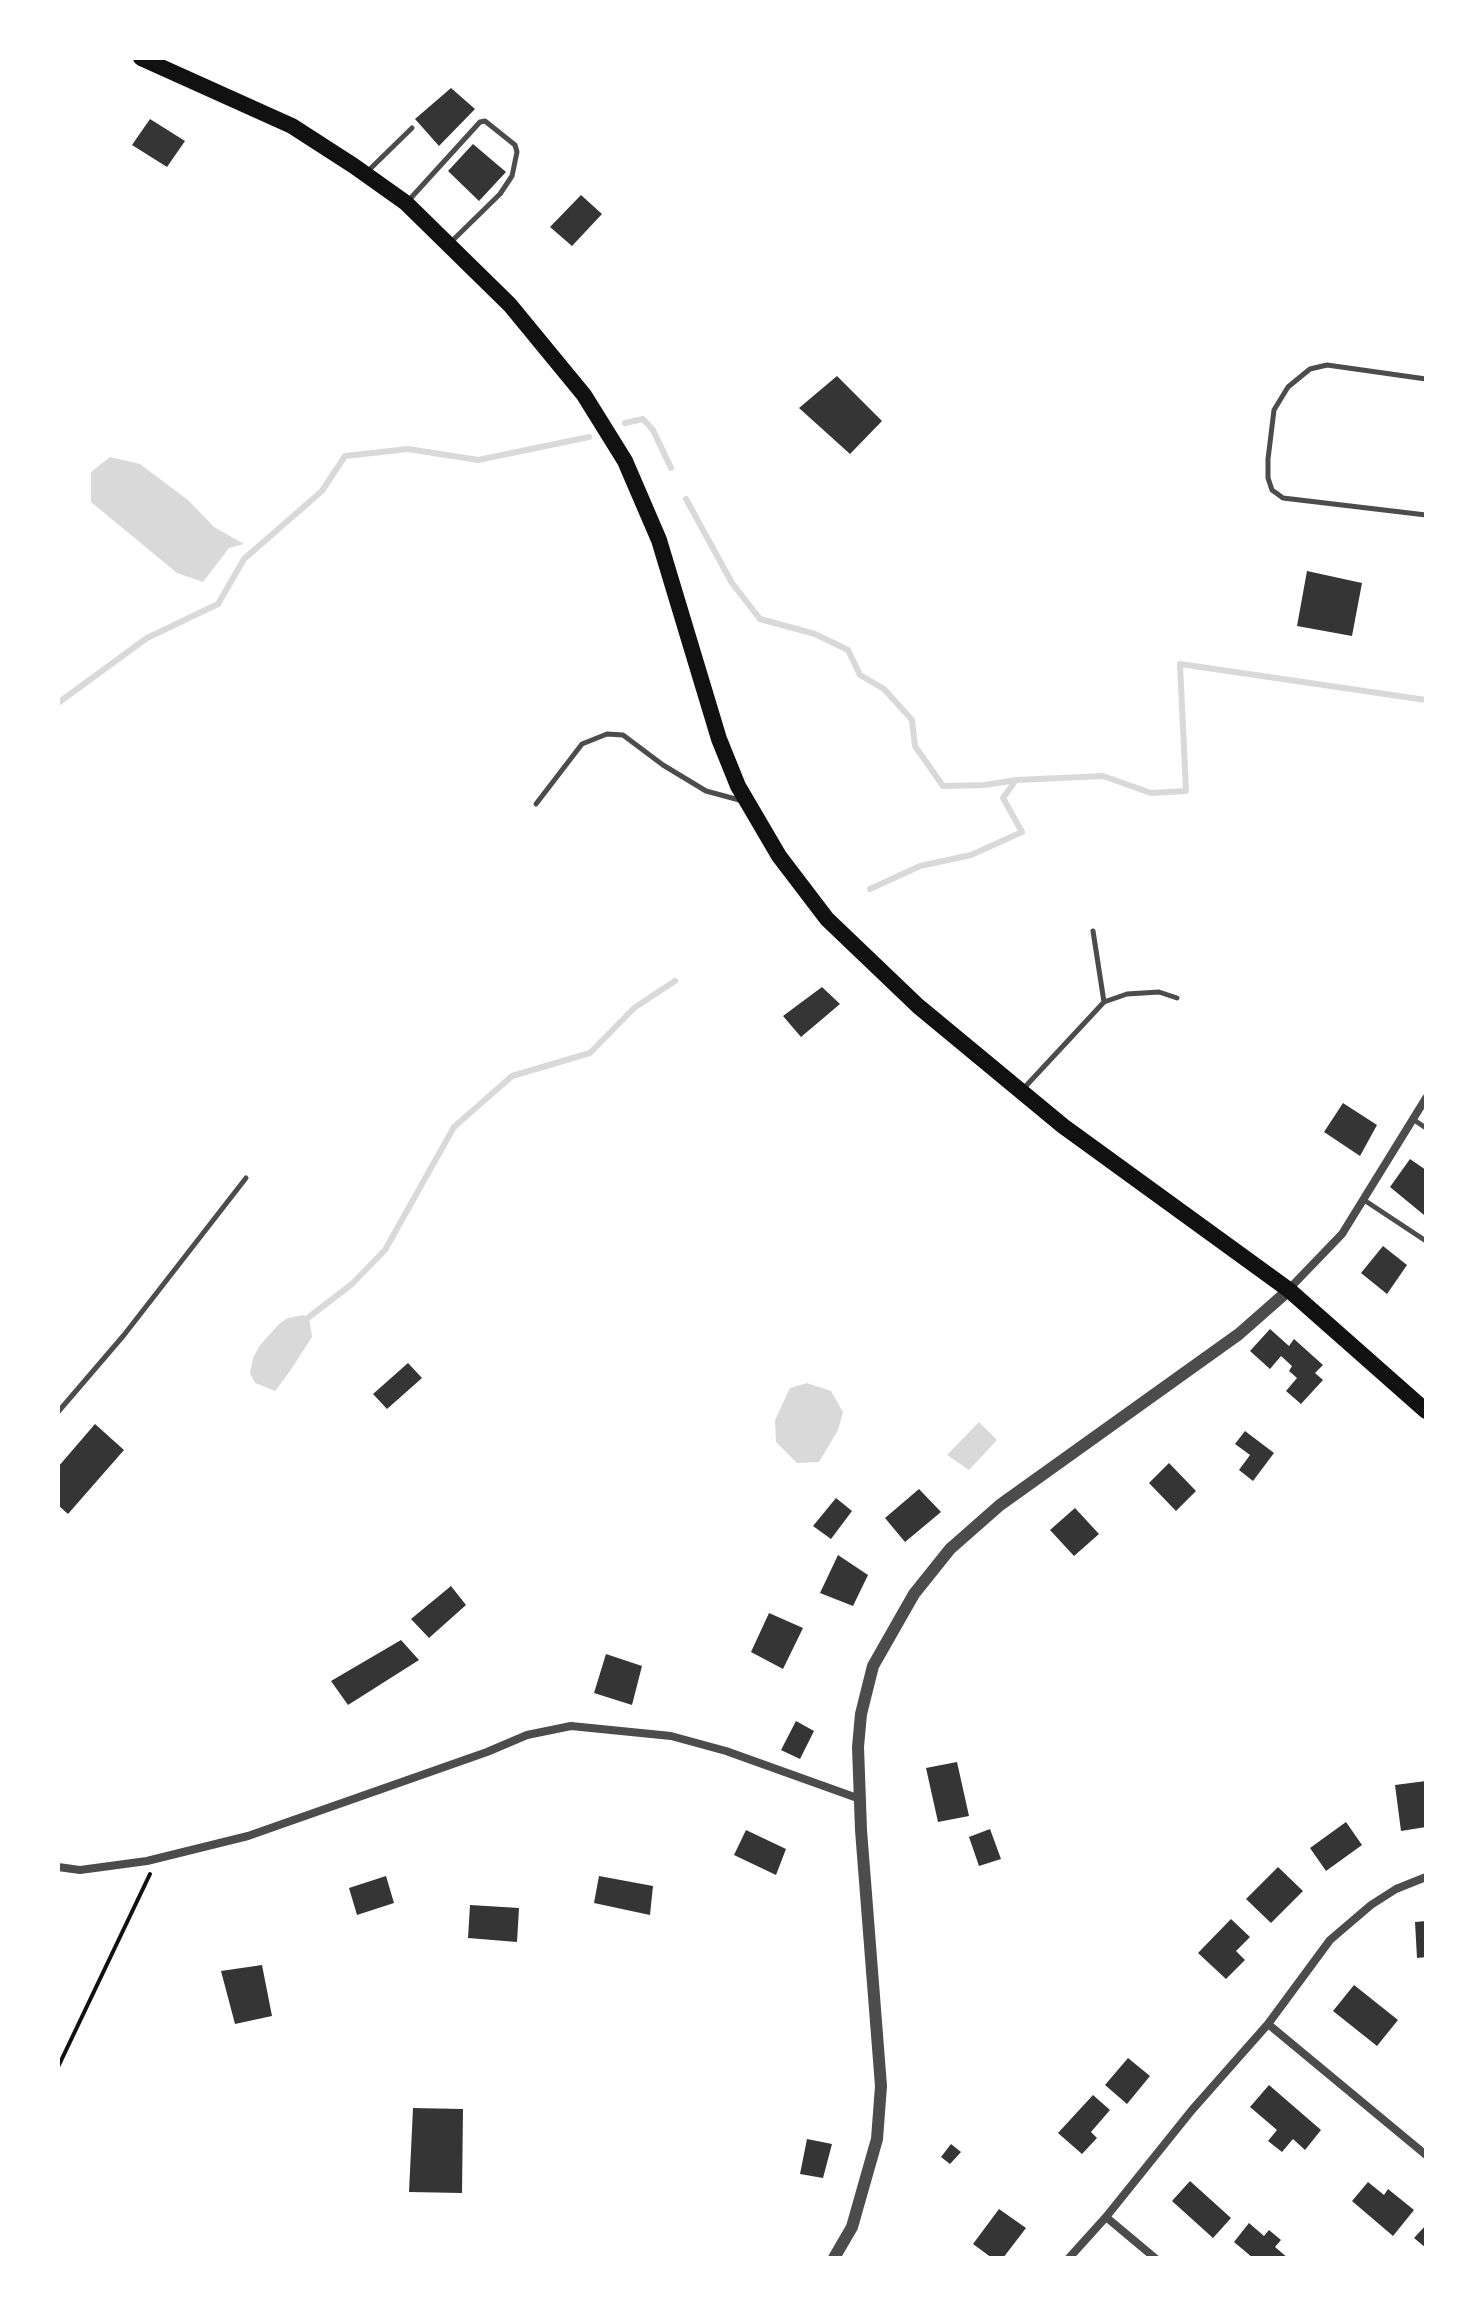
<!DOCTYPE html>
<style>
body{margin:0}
#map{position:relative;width:1484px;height:2316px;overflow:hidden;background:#fff;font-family:"Public Sans",sans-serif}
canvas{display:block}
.frame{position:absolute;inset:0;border:60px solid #fff;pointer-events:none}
</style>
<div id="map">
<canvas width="1484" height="2316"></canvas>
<div class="frame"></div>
</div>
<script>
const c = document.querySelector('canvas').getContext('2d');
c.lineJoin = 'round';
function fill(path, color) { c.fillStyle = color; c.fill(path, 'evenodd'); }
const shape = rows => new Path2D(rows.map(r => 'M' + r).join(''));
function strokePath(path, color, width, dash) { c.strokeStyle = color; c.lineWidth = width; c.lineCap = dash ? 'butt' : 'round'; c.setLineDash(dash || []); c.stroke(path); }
fill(shape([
 [110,457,140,464,188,500,214,527,244,544,229,548,203,582,177,573,91,502,91,472],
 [303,1315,309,1317,312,1337,290,1371,275,1391,255,1383,250,1373,253,1358,260,1345,280,1323,288,1318],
 [807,1383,831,1391,843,1412,838,1430,819,1462,797,1463,776,1442,775,1420,790,1388],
 [979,1422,997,1440,969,1470,947,1455]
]), '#d9d9d9');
strokePath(shape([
 [625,423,643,419,653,430,671,468],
 [686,499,732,583,760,619,815,634,848,650,860,675,884,689,912,720,915,746,943,786,985,785,1016,780],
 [58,703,147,638,218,604,244,559,322,491,345,456,408,449,478,460,589,437],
 [870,889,920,866,971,855,1022,832,1003,798,1016,780,1103,776,1151,793,1186,791,1180,664,1426,700],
 [309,1317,352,1284,385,1250,454,1127,512,1076,590,1053,634,1008,675,981]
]), '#d9d9d9', 6);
fill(shape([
 [451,88,475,109,439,146,415,119],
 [150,119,185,141,167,167,132,145],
 [473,144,506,172,479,201,448,171],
 [581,195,602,214,572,246,550,227],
 [837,376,882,421,850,454,799,408],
 [1307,571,1362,583,1352,636,1297,626],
 [822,987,840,1004,801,1037,783,1016],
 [1343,1103,1377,1125,1360,1156,1324,1132],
 [1410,1159,1426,1170,1424,1215,1390,1187],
 [1383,1246,1407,1265,1387,1294,1361,1273],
 [1270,1329,1289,1346,1294,1339,1323,1365,1315,1373,1323,1380,1301,1404,1286,1391,1297,1378,1289,1371,1292,1366,1281,1356,1270,1369,1250,1351],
 [408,1363,422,1378,387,1409,373,1394],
 [95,1424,124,1450,68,1514,58,1505,58,1467],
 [1245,1431,1274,1453,1253,1481,1239,1470,1250,1455,1235,1444],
 [1169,1463,1196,1491,1176,1511,1149,1483],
 [919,1489,941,1512,905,1542,885,1518],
 [836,1498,852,1511,831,1539,813,1526],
 [1075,1508,1099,1534,1074,1556,1050,1530],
 [838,1555,868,1575,853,1606,820,1593],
 [451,1586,466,1605,429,1638,411,1619],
 [769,1613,803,1628,783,1669,751,1652],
 [401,1640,419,1660,348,1705,331,1681],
 [606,1654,642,1666,632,1705,594,1693],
 [796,1721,814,1731,800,1759,781,1750],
 [957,1762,969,1816,938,1822,926,1768],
 [1426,1781,1426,1827,1401,1831,1395,1785],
 [1346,1822,1362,1845,1326,1871,1310,1848],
 [990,1829,1001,1859,979,1866,969,1837],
 [746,1830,786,1849,776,1875,734,1855],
 [1278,1867,1303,1891,1271,1923,1246,1899],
 [386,1876,394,1903,357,1915,349,1888],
 [599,1876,653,1886,650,1915,594,1903],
 [470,1905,519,1908,517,1942,468,1938],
 [1231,1919,1250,1937,1236,1951,1245,1960,1226,1979,1198,1953],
 [1426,1921,1426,1957,1417,1958,1415,1922],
 [262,1965,272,2016,235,2024,221,1971],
 [1354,1985,1398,2020,1377,2046,1333,2011],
 [1128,2058,1150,2076,1127,2104,1105,2085],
 [1269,2085,1321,2130,1305,2150,1293,2139,1282,2152,1268,2141,1277,2130,1250,2107],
 [1093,2095,1110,2110,1091,2132,1097,2138,1082,2154,1058,2133],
 [413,2108,463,2109,462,2193,409,2192],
 [807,2139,832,2144,823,2178,800,2174],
 [951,2144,961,2152,950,2164,941,2157],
 [1190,2181,1231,2218,1213,2238,1172,2201],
 [1368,2182,1384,2195,1388,2189,1414,2210,1393,2236,1352,2201],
 [999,2209,1026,2228,1003,2258,992,2258,973,2244],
 [1249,2223,1264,2236,1269,2230,1281,2240,1275,2247,1288,2258,1253,2258,1234,2242],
 [1426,2225,1426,2248,1414,2238]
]), '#353535');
strokePath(shape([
 [58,2067,150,1874]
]), '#111', 4);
strokePath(shape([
 [369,170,412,128],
 [409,200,480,122,485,121,515,145,517,152,512,176,500,194,452,241],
 [1426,379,1327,365,1310,369,1288,387,1274,410,1268,459,1268,478,1272,490,1283,498,1426,515],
 [536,804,582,744,607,734,623,735,663,765,706,791,743,801],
 [1093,931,1104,1002],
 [1024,1088,1104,1002,1127,994,1159,992,1177,998],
 [1414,1120,1426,1128],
 [1364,1200,1426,1241],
 [58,1412,124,1335,246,1178]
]), '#4c4c4c', 5);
strokePath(shape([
 [1289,1289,1342,1234,1426,1098],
 [58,1867,80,1870,147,1861,248,1836,487,1752,527,1735,571,1726,671,1736,726,1751,860,1799],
 [1268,2024,1426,2155],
 [1106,2217,1155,2258],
 [1069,2258,1106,2217,1192,2110,1268,2024,1330,1940,1371,1905,1396,1889,1426,1877]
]), '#4c4c4c', 8);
strokePath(shape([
 [834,2258,852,2227,877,2139,881,2086,861,1830,858,1747,861,1714,873,1666,914,1594,950,1549,1000,1505,1239,1334,1289,1290]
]), '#4c4c4c', 12);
strokePath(shape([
 [141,58,292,126,354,166,406,203,510,305,584,395,625,461,659,540,719,739,738,786,779,856,827,919,918,1006,1063,1126,1289,1290,1426,1411]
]), '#111', 16);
</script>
